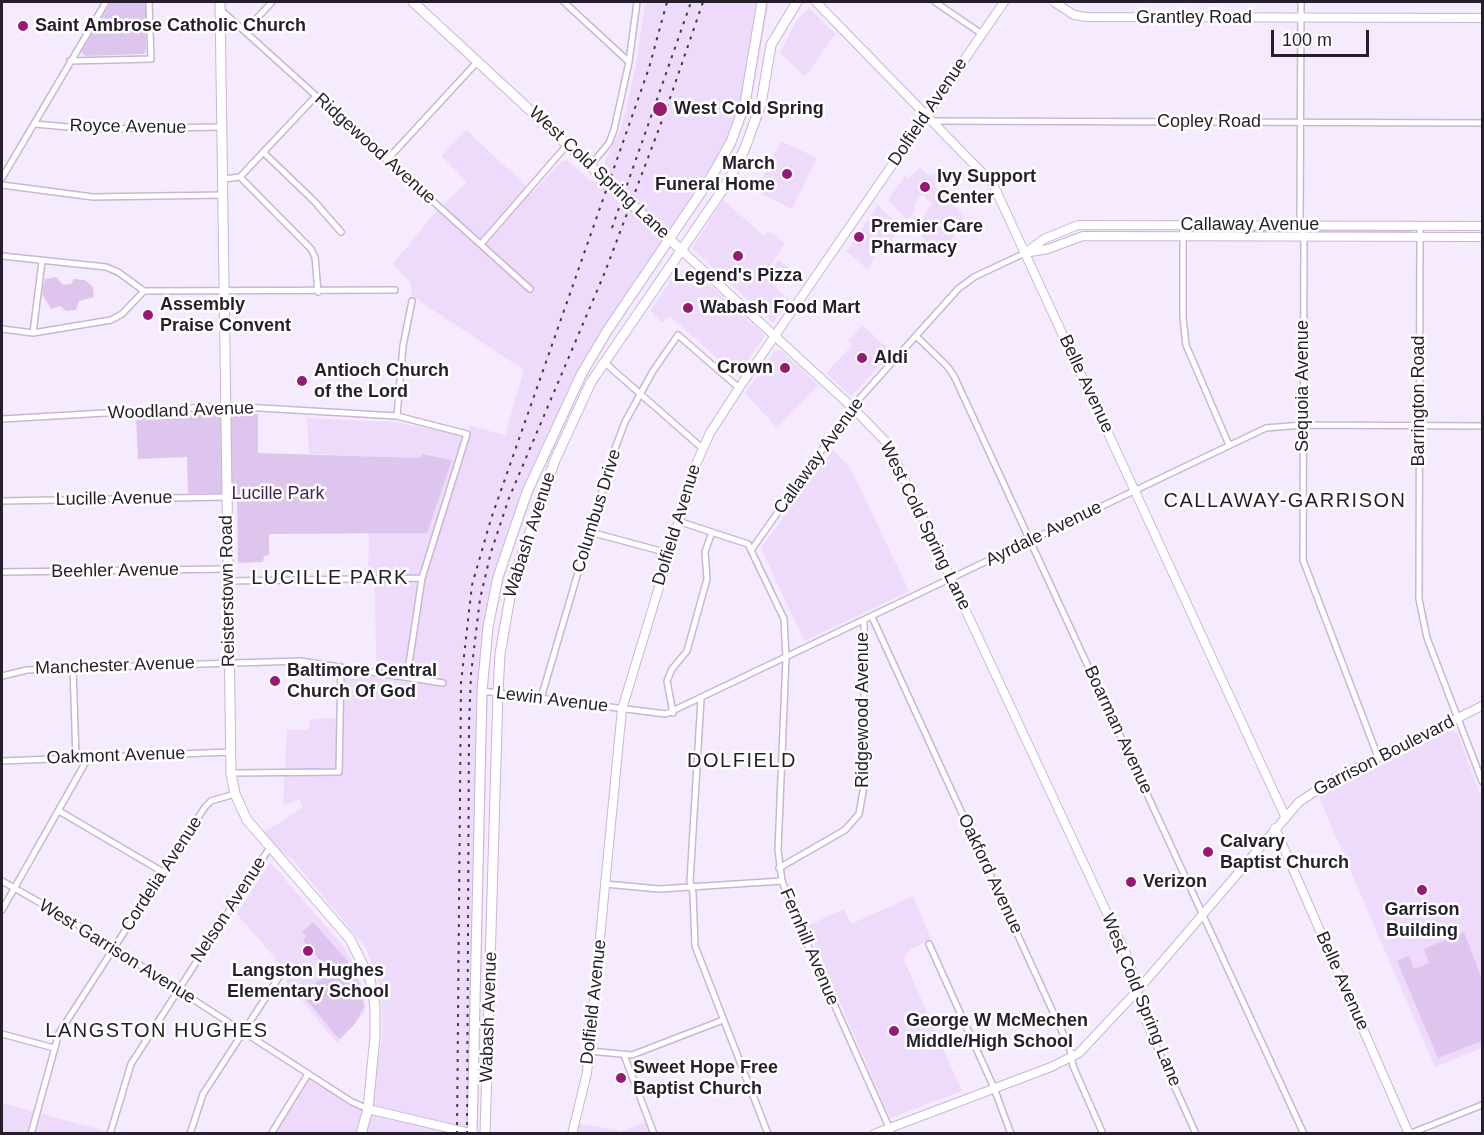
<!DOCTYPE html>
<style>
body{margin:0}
#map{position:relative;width:1484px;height:1135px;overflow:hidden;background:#f6eafe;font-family:Helvetica,sans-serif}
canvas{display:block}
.frame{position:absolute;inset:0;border:3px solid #261f2b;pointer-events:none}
.scale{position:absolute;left:1271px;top:30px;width:98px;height:27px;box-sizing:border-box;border:3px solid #261f2b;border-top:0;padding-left:8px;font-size:18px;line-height:21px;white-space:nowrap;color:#261f2b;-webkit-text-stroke:4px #fff;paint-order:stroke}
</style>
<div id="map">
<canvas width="1484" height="1135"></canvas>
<div class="frame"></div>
<div class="scale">100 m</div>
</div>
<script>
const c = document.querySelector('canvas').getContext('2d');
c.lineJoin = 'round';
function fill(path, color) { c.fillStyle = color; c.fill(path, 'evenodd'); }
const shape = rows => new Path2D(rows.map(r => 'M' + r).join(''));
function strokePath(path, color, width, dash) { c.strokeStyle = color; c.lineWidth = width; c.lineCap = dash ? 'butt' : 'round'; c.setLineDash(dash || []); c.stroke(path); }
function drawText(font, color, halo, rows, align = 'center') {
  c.font = font + ' Helvetica,sans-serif'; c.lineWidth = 5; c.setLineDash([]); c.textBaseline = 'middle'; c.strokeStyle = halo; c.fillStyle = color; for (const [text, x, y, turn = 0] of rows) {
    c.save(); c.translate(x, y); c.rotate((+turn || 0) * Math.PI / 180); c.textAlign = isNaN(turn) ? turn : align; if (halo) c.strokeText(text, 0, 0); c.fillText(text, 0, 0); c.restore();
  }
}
fill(shape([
 [645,2,769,2,751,105,736,145,717,179,612,334,586,378,533,494,504,579,493,628,488,691,478,1133,273,1133,309,1074,368,1109,382,1039,383,1020,380,988,366,948,292,859,259,836,303,807,299,800,283,805,287,730,309,730,310,719,340,718,340,667,376,672,375,579,368,578,369,533,427,532,452,460,422,454,420,458,309,454,307,418,395,422,467,436,471,426,505,435,524,370,412,296,410,282,393,264,432,216,467,182,441,156,466,130,533,192,561,162,566,160,595,183,622,126,636,65],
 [809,8,835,34,805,77,780,53,796,22],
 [781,141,817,158,792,209,756,191],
 [920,167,928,175,933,176,936,171,941,176,935,186,965,217,942,256,915,229,932,204,922,194,913,206,916,210,907,220,888,200,905,176,908,179],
 [723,200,764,236,768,230,785,244,763,276,789,299,773,323,692,248],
 [878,205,900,227,891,241,887,238,867,269,847,251],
 [778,260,791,269,780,285,768,276],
 [691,268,763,334,764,337,737,376,670,316,662,323,650,311,677,272],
 [863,325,892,353,851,396,826,373,852,345,848,341],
 [780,350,818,385,777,428,745,393,775,351],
 [833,450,851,469,909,591,804,641,761,548],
 [1450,730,1457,733,1482,799,1482,1048,1435,1067,1319,797],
 [270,862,343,946,356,968,364,995,365,1013,337,1043,286,981,287,972,237,914],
 [913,896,931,939,912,949,903,958,962,1091,890,1118,807,926,844,909,851,924],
 [2,1103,112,1133,2,1133],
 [649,1121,654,1134,572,1134,575,1123,618,1130,618,1132]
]), '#eedafa');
fill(shape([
 [111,2,146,2,146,52,143,54,85,56,81,52],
 [1287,228,1286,233,1191,234,1191,229],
 [1312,229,1410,229,1412,231,1411,234,1311,233],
 [56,277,63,285,71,284,74,279,85,280,93,287,94,297,79,301,76,310,66,311,60,306,51,309,42,294,43,287,45,279],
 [238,413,258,414,258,453,420,458,422,454,452,460,427,533,269,534,269,555,264,556,263,562,238,563,237,493,188,493,187,457,138,459,136,418],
 [313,922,350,964,360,985,364,1007,353,1026,339,1039,305,998,306,991,327,974,319,964,321,961,303,941,306,937,302,932],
 [1464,932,1482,979,1482,1041,1438,1058,1397,961,1409,956,1414,969,1429,963,1424,949]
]), '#ddc5ed');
const street = shape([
 [564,2,629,62],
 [935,2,982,34],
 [1301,2,1300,225,1304,236,1303,560,1378,757],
 [221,10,530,289],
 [245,31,272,2],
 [70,61,151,59,149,2],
 [935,121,1482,123],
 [35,124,90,129,222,127],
 [263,152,314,201,341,232],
 [386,161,478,61],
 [590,166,609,143,614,130,629,62,637,2],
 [240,177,311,249,315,257,318,292],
 [2,178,106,2],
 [223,179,240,177,316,96],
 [2,185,93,197,223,195],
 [1183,225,1183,318,1186,345,1229,445],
 [1420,225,1419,599,1427,638,1482,781],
 [481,244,567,145],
 [2,256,106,267,118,272,144,291],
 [2,329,33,333,111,320,122,314,144,291,395,290],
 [33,333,42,261],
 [916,336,947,366,954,376,1304,1134],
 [604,362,702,448],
 [397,416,403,346,412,301],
 [2,419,226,406,397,416,467,434,422,578,407,677],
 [2,501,227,497],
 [678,521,748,544,784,619,786,658,778,850,782,881,805,939,892,1134],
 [590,532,668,553],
 [752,549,852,407,958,289,974,277,1025,253],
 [2,572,228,569],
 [228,581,422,578],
 [872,617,1070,1049,1073,1066,1103,1134],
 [73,668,76,759],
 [2,676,27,670,73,668,300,661,443,683],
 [482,691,666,714,1266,428,1303,425,1482,426],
 [541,698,613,454,625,422,653,371,678,335,739,388],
 [701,699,690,881,693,893,695,946,768,1134],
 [673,713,667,681,672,669,687,651,707,579,705,552,712,532],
 [2,761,230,752],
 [231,773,339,772,341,667],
 [59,811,163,872],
 [779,868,845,830,859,814,864,786,864,621],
 [2,881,67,918,352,1102,368,1109],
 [605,884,659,889,782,881],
 [2,910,88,758],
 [929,944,994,1088,1011,1134],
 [1138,990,1146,1023,1196,1134],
 [2,1034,54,1048],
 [589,1051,632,1055,723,1020],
 [624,1055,654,1134],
 [31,1134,59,1033,205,807,211,801,235,794],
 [110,1134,131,1064,270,847],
 [190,1134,203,1094,279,977],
 [271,1134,308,1074],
 [1409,1134,1482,1105]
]);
const secondary = shape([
 [816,2,993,184,1285,816],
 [1054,2,1074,15,1087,17,1482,18],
 [680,249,852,407,888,444,1127,956,1138,990],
 [1025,253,1044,239,1078,225,1482,226],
 [1025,253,1048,249,1083,236,1482,237],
 [1275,828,1409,1134],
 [368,1109,474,1134],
 [572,1134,587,1073,622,709,697,462,710,433,739,388,1004,2],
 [874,1134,1051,1067,1079,1053,1138,990,1299,802,1336,778,1482,706]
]);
const primary = shape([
 [220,2,231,773,235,794,247,820,350,939,370,979,375,1006,375,1036,368,1109,361,1134],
 [413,2,680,249],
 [472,1134,482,691,488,627,498,577,527,492,581,375,607,331,712,176,731,142,745,103,762,2],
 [485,1134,498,693,500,654,513,580,555,460,591,382,728,182,745,148,761,104,771,45,797,2]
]);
strokePath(street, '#c9b6d6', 8);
strokePath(secondary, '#c9b6d6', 10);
strokePath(primary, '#c9b6d6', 11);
strokePath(street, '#fff', 5);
strokePath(secondary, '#fff', 8);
strokePath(primary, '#fff', 9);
strokePath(shape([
 [612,228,691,2],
 [457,1134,461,683,472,585,491,519,649,68,667,2],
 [467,1134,469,726,471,674,480,599,491,552,509,498,605,272,666,110,703,2]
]), '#413a47', 2, [3, 6]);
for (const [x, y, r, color] of [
 [23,26,6,"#961a74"],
 [660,109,8,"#961a74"],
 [787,174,6,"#961a74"],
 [925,187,6,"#961a74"],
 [859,237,6,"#961a74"],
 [738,256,6,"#961a74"],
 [688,308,6,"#961a74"],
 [148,315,6,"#961a74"],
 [862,358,6,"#961a74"],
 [785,368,6,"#961a74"],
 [302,381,6,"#961a74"],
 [275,681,6,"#961a74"],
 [1208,852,6,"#961a74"],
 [1131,882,6,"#961a74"],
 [1422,890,6,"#961a74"],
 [308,951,6,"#961a74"],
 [894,1031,6,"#961a74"],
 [621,1078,6,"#961a74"]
]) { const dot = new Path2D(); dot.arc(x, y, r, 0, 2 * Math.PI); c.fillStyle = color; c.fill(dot); strokePath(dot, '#fff', 2); }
drawText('18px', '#261f2b', '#fff', [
 ["Grantley Road",1194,18],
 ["Dolfield Avenue",928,112,-56],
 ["Copley Road",1209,122],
 ["Royce Avenue",128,127,1],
 ["Ridgewood Avenue",375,149,42],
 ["West Cold Spring Lane",599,173,43],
 ["Callaway Avenue",1250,225],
 ["Belle Avenue",1086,384,65],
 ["Sequoia Avenue",1303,386,-90],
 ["Barrington Road",1419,401,-90],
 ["Woodland Avenue",181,411,-2],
 ["Callaway Avenue",819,456,-54],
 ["Lucille Avenue",114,499,-1],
 ["Columbus Drive",597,511,-73],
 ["Dolfield Avenue",677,525,-73],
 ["West Cold Spring Lane",925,526,64],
 ["Ayrdale Avenue",1044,534,-26],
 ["Wabash Avenue",530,535,-72],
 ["Beehler Avenue",115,571,-1],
 ["Reisterstown Road",228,591,-91],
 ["Manchester Avenue",115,666,-2],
 ["Lewin Avenue",552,700,7],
 ["Ridgewood Avenue",863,710,-90],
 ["Boarman Avenue",1118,730,65],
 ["Oakmont Avenue",116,756,-2],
 ["Garrison Boulevard",1384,756,-27],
 ["Cordelia Avenue",162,874,-57],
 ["Oakford Avenue",990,874,65],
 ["Nelson Avenue",229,910,-57],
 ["Fernhill Avenue",809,947,67],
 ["West Garrison Avenue",117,952,32],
 ["Belle Avenue",1342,981,66],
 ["West Cold Spring Lane",1141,1000,68],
 ["Dolfield Avenue",594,1002,-84],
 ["Wabash Avenue",489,1017,-88]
]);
drawText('bold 18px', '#261f2b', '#fff', [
 ["Saint Ambrose Catholic Church",35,26],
 ["West Cold Spring",674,109],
 ["March",775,164,"right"],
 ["Funeral Home",775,185,"right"],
 ["Ivy Support",937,177],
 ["Center",937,198],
 ["Premier Care",871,227],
 ["Pharmacy",871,248],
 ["Legend's Pizza",738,276,"center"],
 ["Assembly",160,305],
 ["Praise Convent",160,326],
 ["Wabash Food Mart",700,308],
 ["Aldi",874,358],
 ["Crown",773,368,"right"],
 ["Antioch Church",314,371],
 ["of the Lord",314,392],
 ["Baltimore Central",287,671],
 ["Church Of God",287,692],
 ["Calvary",1220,842],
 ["Baptist Church",1220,863],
 ["Verizon",1143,882],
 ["Garrison",1422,910,"center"],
 ["Building",1422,931,"center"],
 ["Langston Hughes",308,971,"center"],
 ["Elementary School",308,992,"center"],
 ["George W McMechen",906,1021],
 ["Middle/High School",906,1042],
 ["Sweet Hope Free",633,1068],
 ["Baptist Church",633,1089]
], 'left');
drawText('18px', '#462459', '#fff', [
 ["Lucille Park",278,494]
]);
c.letterSpacing = '1.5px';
drawText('20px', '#261f2b', '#fff', [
 ["CALLAWAY-GARRISON",1285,501],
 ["LUCILLE PARK",330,578],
 ["DOLFIELD",742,761],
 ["LANGSTON HUGHES",157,1031]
]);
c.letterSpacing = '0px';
</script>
